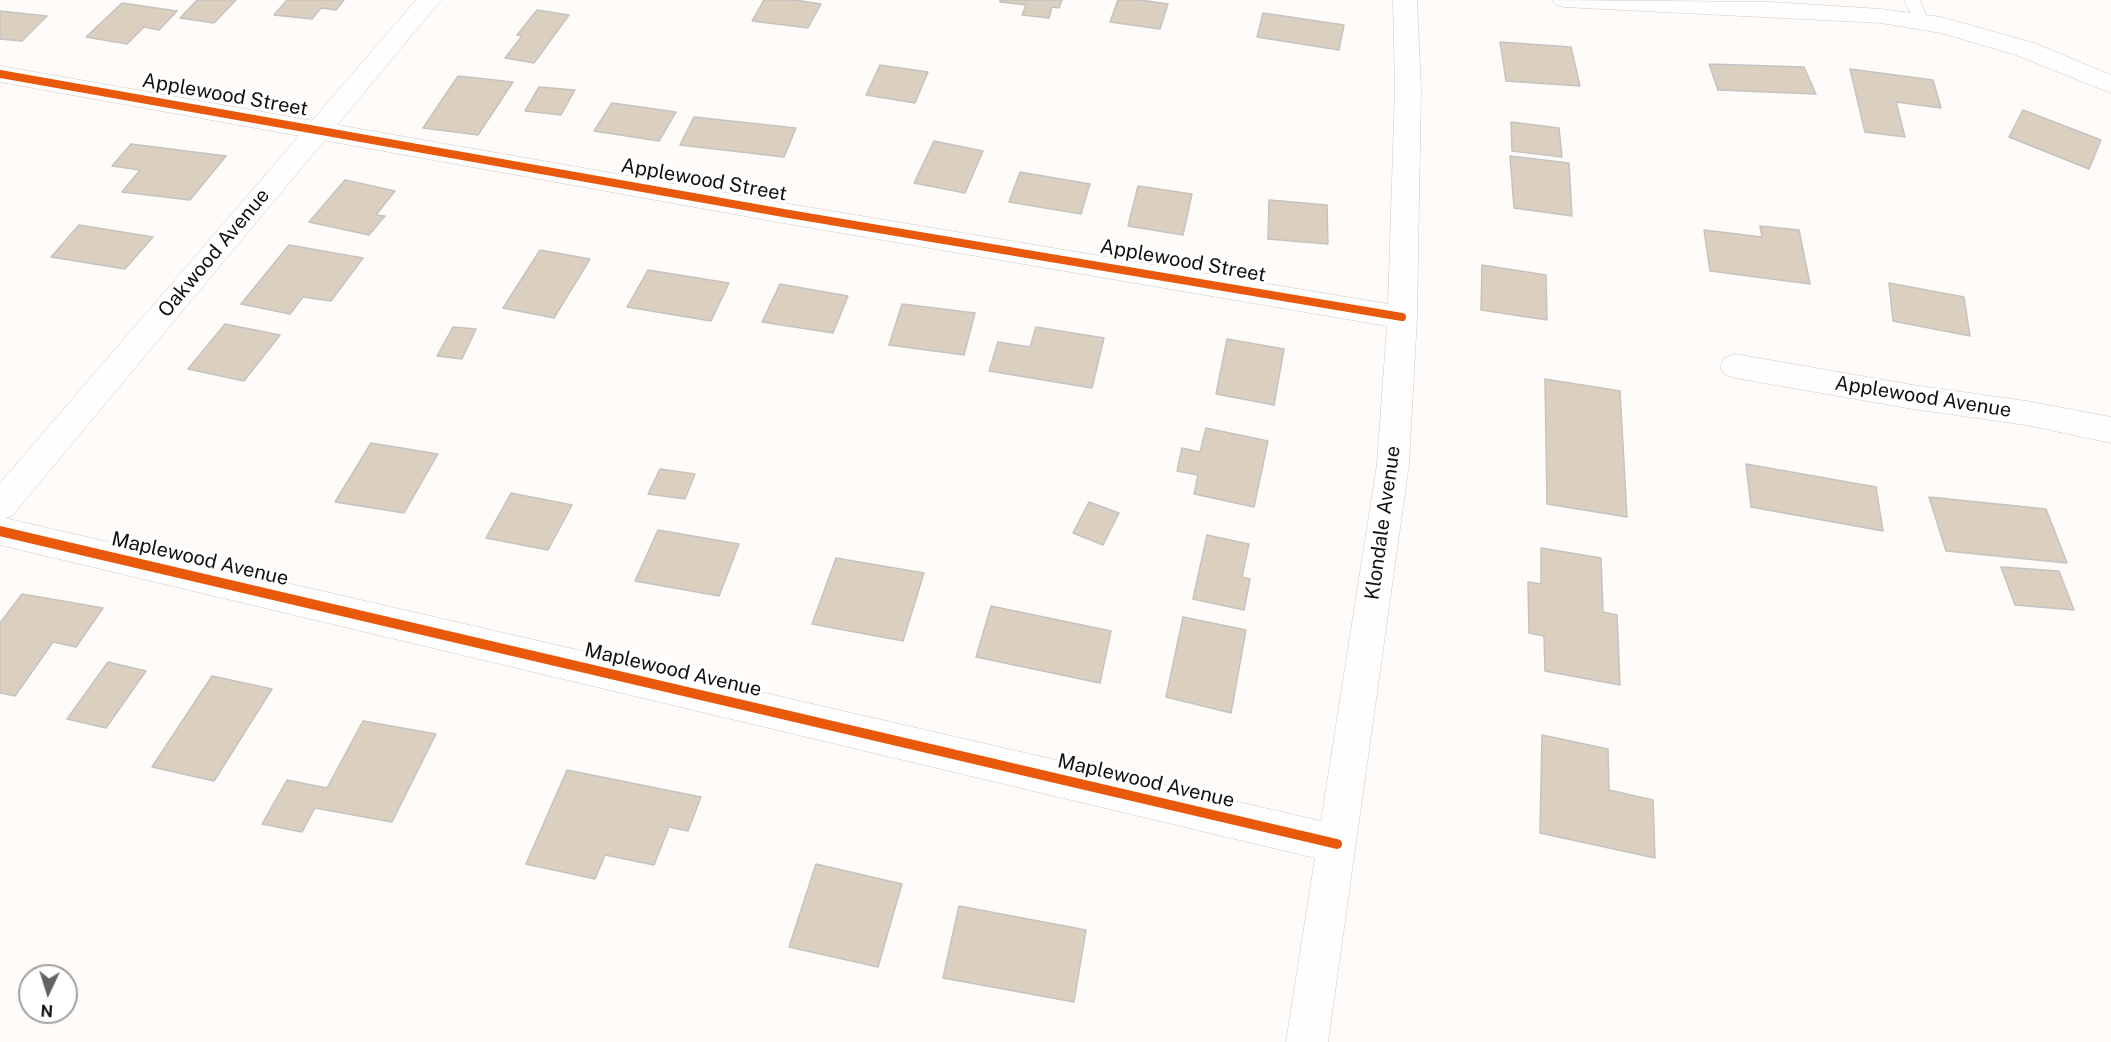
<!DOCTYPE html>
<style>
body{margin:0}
#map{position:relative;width:2111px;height:1042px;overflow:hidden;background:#fefbf9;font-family:"Public Sans",sans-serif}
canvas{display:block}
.north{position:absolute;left:18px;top:964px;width:60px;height:60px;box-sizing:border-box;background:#fff;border:2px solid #a1a0a0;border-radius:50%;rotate:184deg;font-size:16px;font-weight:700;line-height:24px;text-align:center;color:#131211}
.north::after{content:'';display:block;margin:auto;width:21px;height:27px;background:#656462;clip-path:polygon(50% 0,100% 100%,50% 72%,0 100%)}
</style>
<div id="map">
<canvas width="2111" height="1042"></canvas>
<div class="north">N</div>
</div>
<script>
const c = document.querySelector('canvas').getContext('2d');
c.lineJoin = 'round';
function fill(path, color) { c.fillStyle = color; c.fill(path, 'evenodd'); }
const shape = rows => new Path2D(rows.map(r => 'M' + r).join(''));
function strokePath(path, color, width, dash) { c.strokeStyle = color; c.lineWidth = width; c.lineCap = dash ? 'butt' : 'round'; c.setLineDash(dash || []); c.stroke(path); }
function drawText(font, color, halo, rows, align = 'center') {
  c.font = font + ' "Public Sans",sans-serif'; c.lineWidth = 6; c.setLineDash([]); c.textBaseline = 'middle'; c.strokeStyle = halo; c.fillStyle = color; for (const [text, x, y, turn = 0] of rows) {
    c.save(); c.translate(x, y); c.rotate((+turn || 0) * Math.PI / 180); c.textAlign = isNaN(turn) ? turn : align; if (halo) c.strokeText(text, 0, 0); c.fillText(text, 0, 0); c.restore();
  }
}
const building = shape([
 [197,0,236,0,214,23,180,18,197,0],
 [287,0,344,0,336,10,321,8,312,19,274,15,287,0],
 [764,0,795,0,821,4,808,28,752,21,764,0],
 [1000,0,1062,0,1059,8,1052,7,1049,18,1022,15,1026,5,1000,2,1000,0],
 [1118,0,1141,0,1168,4,1160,29,1110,22,1118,0],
 [122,3,177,11,159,30,144,27,127,44,86,37,122,3],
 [537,10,569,15,534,63,505,58,522,36,517,35,537,10],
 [0,11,47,16,22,41,0,39,0,11],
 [1263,13,1344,25,1339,50,1257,37,1263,13],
 [1500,42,1571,47,1580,86,1506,81,1500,42],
 [1709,64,1804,67,1816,94,1718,90,1709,64],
 [880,65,928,72,915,103,866,95,880,65],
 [1850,69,1933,80,1941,108,1896,102,1905,137,1865,132,1850,69],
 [458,76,513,82,478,135,423,128,458,76],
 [539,87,575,90,561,115,525,111,539,87],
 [612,103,676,112,659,141,594,131,612,103],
 [2023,110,2101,140,2089,169,2009,137,2023,110],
 [694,117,796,128,784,157,680,145,694,117],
 [1511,122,1559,128,1562,157,1512,151,1511,122],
 [934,141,983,151,965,193,914,183,934,141],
 [131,144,226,156,190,200,122,192,140,170,112,166,131,144],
 [1510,156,1569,163,1572,216,1514,208,1510,156],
 [1020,172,1090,184,1081,214,1009,202,1020,172],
 [345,180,395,191,376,215,385,216,369,235,309,222,345,180],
 [1138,186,1192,194,1183,235,1128,226,1138,186],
 [1269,200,1327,205,1328,244,1268,239,1269,200],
 [79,225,153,237,125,269,51,257,79,225],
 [1760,226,1799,230,1810,284,1710,271,1704,230,1762,237,1760,226],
 [289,245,363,258,331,301,303,297,290,314,241,304,289,245],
 [540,250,590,259,554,318,503,308,540,250],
 [1482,265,1546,275,1547,320,1481,310,1482,265],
 [648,270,729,283,711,321,627,307,648,270],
 [1889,283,1964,297,1970,336,1893,321,1889,283],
 [780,284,848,296,833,333,762,322,780,284],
 [902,304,975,313,964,355,889,345,902,304],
 [225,324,280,335,244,381,188,369,225,324],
 [453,327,476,329,462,359,437,356,453,327],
 [1036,327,1104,338,1092,388,989,371,998,342,1030,347,1036,327],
 [1227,339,1284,349,1274,405,1216,394,1227,339],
 [1545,379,1620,391,1627,517,1547,504,1545,379],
 [1206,428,1268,441,1254,507,1194,494,1198,475,1177,471,1182,448,1200,452,1206,428],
 [371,443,438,454,404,513,335,502,371,443],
 [1746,464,1876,487,1883,531,1751,507,1746,464],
 [660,469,695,474,685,499,648,494,660,469],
 [511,493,572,505,548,550,486,538,511,493],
 [1929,497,2046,509,2067,563,1946,551,1929,497],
 [1089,502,1119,513,1103,545,1073,533,1089,502],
 [658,530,739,544,719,596,635,581,658,530],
 [1207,535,1249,544,1242,577,1250,579,1244,610,1193,599,1207,535],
 [1541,548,1601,558,1603,612,1617,615,1620,685,1545,671,1544,636,1529,633,1528,582,1541,584,1541,548],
 [836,558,924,573,903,641,812,624,836,558],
 [2001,567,2059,571,2074,610,2015,605,2001,567],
 [22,594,103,608,76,647,53,642,15,696,0,693,0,623,22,594],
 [991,606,1111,631,1100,683,976,657,991,606],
 [1183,617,1246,630,1231,713,1166,697,1183,617],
 [108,662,146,671,106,728,67,719,108,662],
 [212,676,272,689,214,781,152,767,212,676],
 [363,721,436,734,392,822,315,808,302,832,262,824,287,780,327,788,363,721],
 [1542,735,1608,749,1609,790,1653,800,1655,858,1540,833,1542,735],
 [567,770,701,797,688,831,669,827,654,865,605,855,595,879,526,864,567,770],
 [816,864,902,884,878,967,789,947,816,864],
 [959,906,1086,930,1074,1002,943,978,959,906]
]);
fill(building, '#dbd0c0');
strokePath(building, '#c5c3c2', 1.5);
const lane = shape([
 [1904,0,1920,0,1929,22,1926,25,1916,25,1904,0]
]);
const street = shape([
 [1393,0,1417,0,1421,89,1417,317,1409,464,1328,1042,1286,1042,1315,858,0,545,0,517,1321,821,1377,464,1387,326,789,224,0,82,0,66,789,204,1388,304,1395,89,1393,0],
 [1552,0,1771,2,1881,9,1941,17,2034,43,2111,75,2111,93,2016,55,1941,33,1881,23,1564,7,1556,5,1552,0],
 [1735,354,1913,385,2026,401,2111,417,2111,443,2026,425,1913,409,1735,378,1724,374,1720,366,1724,358,1735,354]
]);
const secondary = shape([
 [416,0,441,0,12,516,0,520,0,483,416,0]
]);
strokePath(lane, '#cccac9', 1);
strokePath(street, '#cccac9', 1);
strokePath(secondary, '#cccac9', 1);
fill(lane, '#fffefe');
fill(street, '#fffefe');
fill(secondary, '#fffefe');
strokePath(shape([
 [0,74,789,214,1402,317]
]), '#e8590c', 8);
strokePath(shape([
 [0,531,1337,844]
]), '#e8590c', 10);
drawText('20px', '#131211', '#fff', [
 ["Applewood Street",225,95,10],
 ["Applewood Street",704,180,10],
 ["Oakwood Avenue",214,253,-50],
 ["Applewood Street",1183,261,10],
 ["Applewood Avenue",1923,397,9],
 ["Klondale Avenue",1383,523,-82],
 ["Maplewood Avenue",200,559,13],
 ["Maplewood Avenue",673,670,13],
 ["Maplewood Avenue",1146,781,13]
]);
</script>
